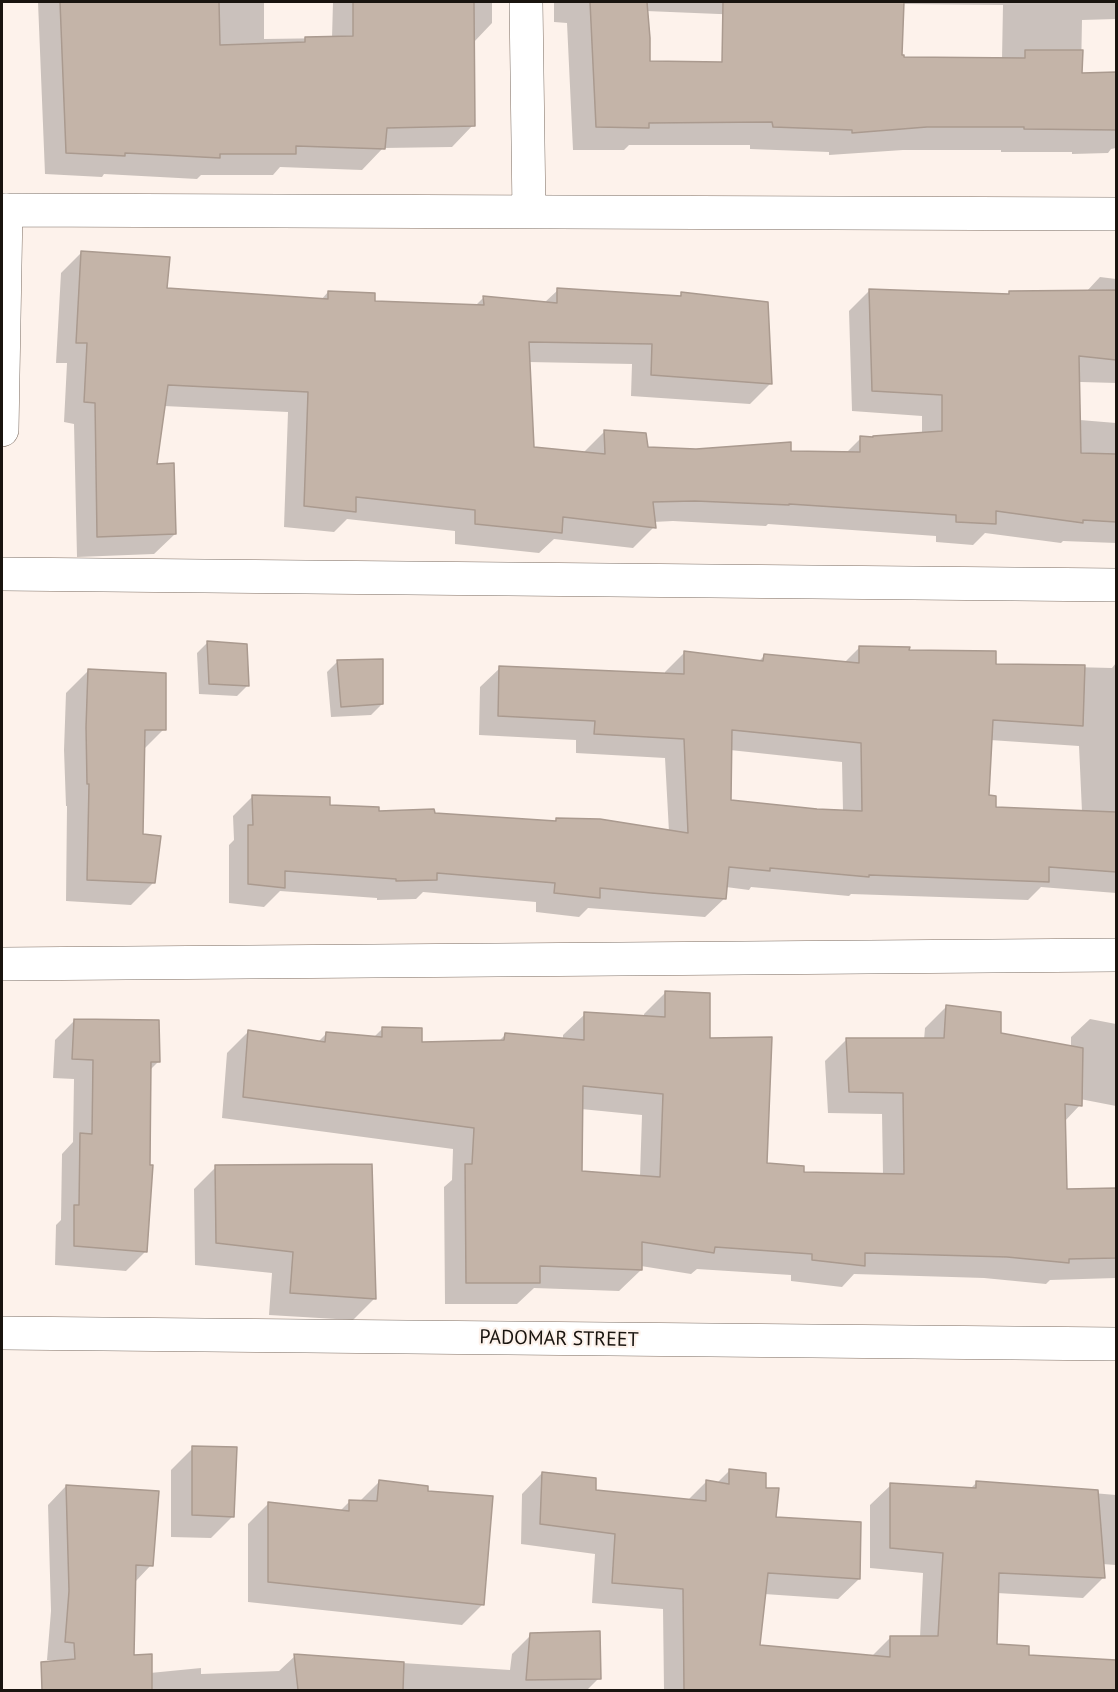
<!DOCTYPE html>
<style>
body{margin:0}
#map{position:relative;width:1118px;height:1692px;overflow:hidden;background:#fdf2eb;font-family:"PT Sans",sans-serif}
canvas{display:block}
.frame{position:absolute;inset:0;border:3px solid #19140f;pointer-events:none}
</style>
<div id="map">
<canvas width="1118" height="1692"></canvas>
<div class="frame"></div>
</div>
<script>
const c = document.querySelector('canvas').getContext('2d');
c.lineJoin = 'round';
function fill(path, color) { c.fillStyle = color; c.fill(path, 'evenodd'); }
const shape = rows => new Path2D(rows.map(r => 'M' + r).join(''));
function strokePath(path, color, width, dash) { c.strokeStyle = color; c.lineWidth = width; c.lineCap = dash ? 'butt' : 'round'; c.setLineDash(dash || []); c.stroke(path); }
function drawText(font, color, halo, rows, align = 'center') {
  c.font = font + ' "PT Sans",sans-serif'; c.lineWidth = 4.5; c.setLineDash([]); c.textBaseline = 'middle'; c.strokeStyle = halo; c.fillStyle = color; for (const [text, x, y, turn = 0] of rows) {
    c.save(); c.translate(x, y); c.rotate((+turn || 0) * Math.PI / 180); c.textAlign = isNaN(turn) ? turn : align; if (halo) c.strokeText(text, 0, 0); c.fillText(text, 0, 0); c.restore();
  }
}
fill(shape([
 [38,2,264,2,264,39,332,38,333,2,492,2,492,23,473,43,473,125,452,147,383,148,362,170,280,167,273,175,201,175,197,179,104,174,102,177,45,174],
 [554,2,1116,2,1116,19,1082,20,1081,74,1116,74,1116,148,1111,149,1108,153,1072,154,1072,152,1001,152,1001,150,903,150,829,155,829,152,750,149,750,145,629,145,624,150,573,150,567,23,554,22],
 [902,4,1003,5,1002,59,903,59,901,56],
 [646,11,743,15,744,63,648,62],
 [82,252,166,289,321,300,328,292,373,302,475,306,484,297,544,303,558,290,678,298,682,294,771,383,750,404,631,396,632,364,528,362,532,449,584,452,604,432,647,448,846,453,861,438,922,434,922,416,852,411,849,311,870,290,1007,296,1010,293,1086,292,1100,277,1116,279,1116,383,1046,381,1044,417,1116,423,1116,543,1063,541,1061,543,985,533,973,545,936,542,936,536,768,524,766,526,673,521,653,522,654,527,633,548,554,539,539,553,455,544,455,531,347,519,334,532,284,527,288,412,164,406,155,465,175,534,154,554,77,557,74,424,64,422,67,363,56,363,61,273],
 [208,642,248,685,237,696,199,694,197,653],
 [860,647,908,651,994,665,1112,668,1116,663,1116,893,1041,887,1028,900,851,894,849,896,751,887,749,890,726,887,725,898,705,917,588,908,579,917,536,912,536,902,423,892,416,899,377,900,377,898,280,891,264,907,229,903,229,845,234,840,233,816,253,796,378,812,433,814,555,822,557,820,669,832,665,758,576,753,576,740,479,735,480,687,500,668,665,675,665,672,684,653,758,662,764,656,844,663],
 [990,740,1079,746,1082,812,995,808,988,797],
 [730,750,842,762,843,812,729,801],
 [338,661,382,704,371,715,331,717,327,672],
 [88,671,164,729,143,750,142,835,153,883,131,905,66,901,67,806,66,806,64,750,66,693],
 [666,992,708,1039,765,1164,803,1173,883,1175,882,1114,828,1113,825,1061,847,1039,924,1040,925,1028,946,1007,999,1035,1071,1048,1071,1037,1090,1019,1116,1024,1116,1106,1080,1099,1080,1105,1064,1122,1066,1190,1116,1189,1116,1278,1050,1280,1046,1284,984,1278,854,1274,842,1287,791,1281,791,1275,697,1269,691,1274,641,1266,641,1270,619,1291,534,1288,517,1304,445,1304,444,1187,452,1180,453,1149,222,1118,227,1053,249,1031,318,1042,326,1034,373,1038,383,1028,421,1043,499,1041,505,1035,563,1040,563,1035,585,1014,644,1018,644,1014],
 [581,1109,642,1115,640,1177,580,1172],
 [75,1020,158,1062,150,1070,149,1167,146,1251,126,1271,55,1265,56,1225,61,1220,62,1154,73,1142,74,1079,53,1078,55,1040],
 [216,1167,375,1298,353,1320,269,1315,272,1273,195,1265,194,1189],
 [193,1448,233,1516,211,1538,171,1537,171,1470],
 [730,1470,764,1490,774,1518,859,1579,838,1599,764,1594,759,1646,871,1657,890,1638,920,1638,923,1573,870,1568,870,1505,891,1485,970,1489,976,1483,1116,1495,1116,1565,1102,1564,1103,1578,1083,1598,997,1593,995,1646,1027,1657,1116,1661,1116,1690,664,1690,663,1609,592,1603,595,1554,521,1544,522,1494,542,1473,595,1491,688,1500,706,1482,716,1484],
 [379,1482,427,1493,482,1605,462,1625,248,1602,248,1524,269,1503,339,1512,350,1501,359,1502],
 [66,1486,151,1565,135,1582,133,1657,150,1673,201,1668,201,1674,279,1671,295,1656,510,1670,512,1654,531,1635,599,1678,587,1690,57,1690,56,1661,47,1660,51,1611,48,1505]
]), '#0003');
const building = shape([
 [60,2,219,2,220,45,305,42,305,37,353,36,353,2,474,2,475,126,387,128,385,149,296,146,296,154,220,154,220,158,125,153,125,156,66,153,60,2],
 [590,2,647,2,650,38,650,61,722,62,723,2,904,2,902,55,904,55,904,57,1025,58,1025,50,1083,50,1082,73,1116,72,1116,130,1024,129,1024,127,927,127,852,133,852,130,773,127,772,122,649,123,649,128,596,127,590,2],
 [81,251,170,257,167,288,328,299,328,291,375,293,375,301,484,305,483,296,557,303,557,288,681,296,681,292,768,302,772,384,651,375,652,344,529,342,534,447,605,454,604,430,646,433,648,447,696,449,791,442,791,451,860,452,860,436,873,437,873,436,942,431,942,395,872,391,869,289,1009,294,1009,291,1116,290,1116,360,1079,356,1081,453,1116,454,1116,522,1083,520,1083,523,996,511,996,524,956,522,956,515,789,504,789,505,695,501,653,502,656,528,563,517,562,533,475,524,475,510,356,497,356,512,304,506,308,392,168,385,157,464,174,463,176,534,97,537,95,403,84,402,87,343,76,343,81,251],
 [207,641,247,644,249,686,209,684,207,641],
 [859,646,910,647,909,650,996,651,996,664,1085,665,1083,726,993,720,989,795,996,796,996,807,1116,812,1116,872,1049,867,1049,882,869,875,869,877,770,868,770,871,729,867,726,899,651,893,600,888,600,898,554,893,555,883,437,873,437,880,396,881,396,879,285,871,285,888,248,884,248,825,253,825,252,795,330,797,330,805,379,807,379,811,434,809,435,813,556,821,556,818,600,819,688,833,684,739,594,734,595,721,498,716,499,666,684,674,684,651,763,661,764,654,859,663,859,646],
 [732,730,861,743,862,811,817,809,731,800,732,730],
 [383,659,383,704,341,707,337,660,383,659],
 [88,669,166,673,166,730,145,730,143,834,161,836,155,883,87,880,89,784,87,784,86,727,88,669],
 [665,991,710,993,710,1038,772,1037,767,1163,804,1166,804,1172,904,1174,903,1093,849,1092,846,1038,944,1038,946,1005,1001,1012,1001,1033,1083,1048,1082,1106,1065,1104,1067,1189,1116,1188,1116,1258,1069,1259,1069,1263,1007,1257,865,1253,865,1266,812,1260,812,1254,715,1247,714,1253,642,1242,642,1270,540,1266,540,1283,466,1283,465,1164,472,1164,474,1128,243,1097,248,1030,325,1042,326,1032,382,1037,382,1027,422,1028,422,1042,504,1040,505,1033,584,1040,584,1012,665,1017,665,991],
 [583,1086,663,1094,660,1177,582,1171,583,1086],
 [74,1019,159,1020,160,1062,151,1062,150,1165,153,1165,147,1252,74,1246,74,1205,79,1205,80,1133,92,1134,93,1060,72,1059,74,1019],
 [372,1164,376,1299,290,1293,293,1252,216,1243,215,1165,372,1164],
 [192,1446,237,1447,234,1517,192,1515,192,1446],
 [729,1469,766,1473,766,1488,779,1488,776,1517,861,1522,860,1579,768,1573,760,1645,890,1657,890,1636,938,1636,943,1553,890,1548,890,1483,976,1488,976,1481,1098,1490,1105,1578,999,1573,997,1644,1029,1646,1029,1655,1116,1660,1116,1690,684,1690,683,1589,612,1583,615,1534,540,1524,542,1472,596,1478,596,1490,706,1501,706,1480,729,1484,729,1469],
 [379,1480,428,1486,428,1491,493,1496,484,1605,268,1582,268,1502,349,1511,349,1500,377,1501,379,1480],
 [66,1485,159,1491,153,1566,136,1565,134,1655,152,1654,152,1690,42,1690,41,1662,75,1659,74,1643,65,1642,69,1591,66,1485],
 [600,1631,601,1679,526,1680,530,1633,600,1631],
 [294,1654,404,1662,403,1690,298,1690,294,1654]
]);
fill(building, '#c4b4a8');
strokePath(building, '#aa9a8f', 1.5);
const street = shape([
 [526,2,529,212],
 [2,210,1116,214],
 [2,430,6,210],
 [2,574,1116,585],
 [2,964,1116,955],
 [2,1333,1116,1344]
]);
strokePath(street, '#7d6e63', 34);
strokePath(street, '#fff', 33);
drawText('20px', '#19140f', '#fdf2eb', [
 ["PADOMAR STREET",559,1339,1]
]);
</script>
